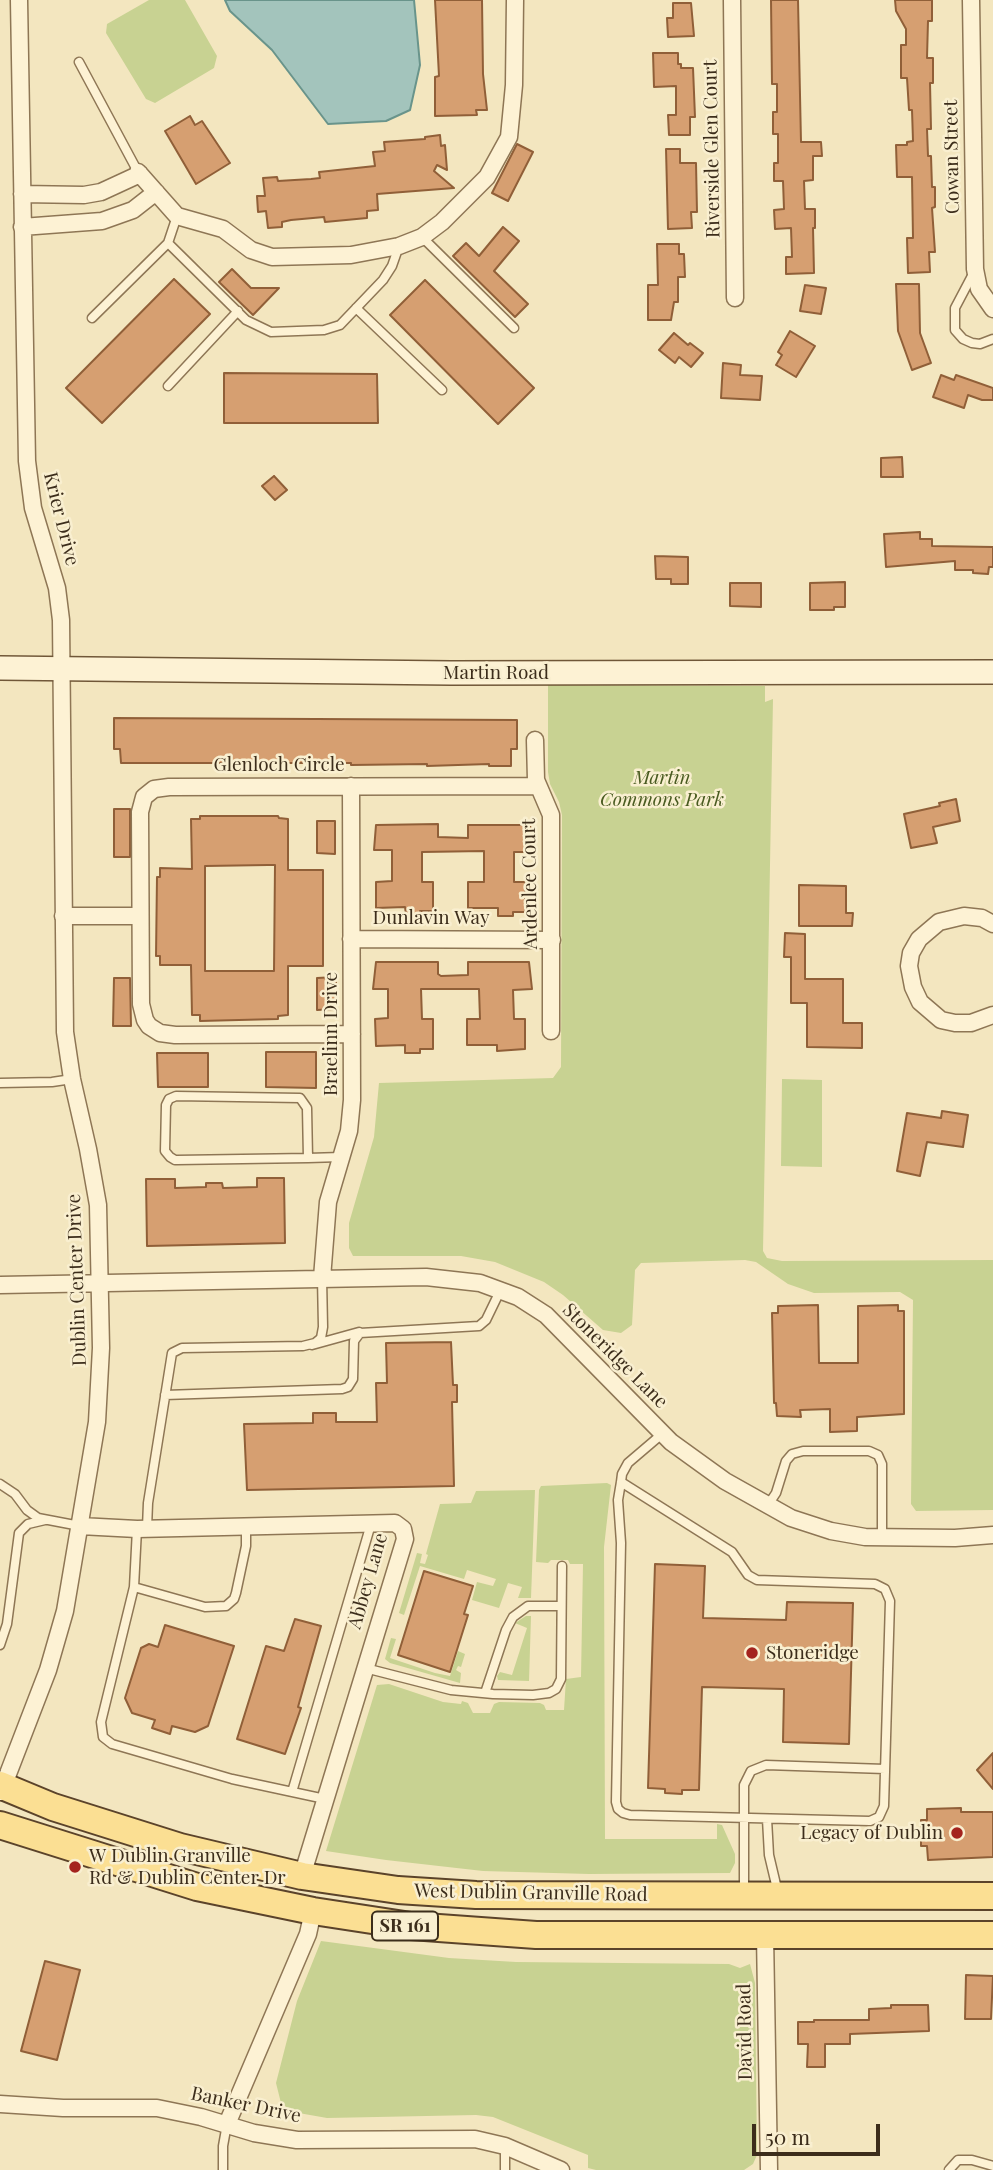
<!DOCTYPE html>
<style>
body{margin:0}
#map{position:relative;width:993px;height:2170px;overflow:hidden;background:#f3e6bf;font-family:"Playfair Display",serif}
canvas{display:block}
.scale{position:absolute;left:752px;top:2124px;width:128px;height:32px;box-sizing:border-box;border:4px solid #3c2d1b;border-top:0;padding-left:9px;font-size:21px;line-height:24px;white-space:nowrap;color:#3c2d1b;-webkit-text-stroke:5px #f9efd0;paint-order:stroke}
</style>
<div id="map">
<canvas width="993" height="2170"></canvas>
<div class="scale">50 m</div>
</div>
<script>
const c = document.querySelector('canvas').getContext('2d');
c.lineJoin = 'round';
function fill(path, color) { c.fillStyle = color; c.fill(path, 'evenodd'); }
const shape = rows => new Path2D(rows.map(r => 'M' + r).join(''));
function strokePath(path, color, width, dash) { c.strokeStyle = color; c.lineWidth = width; c.lineCap = dash ? 'butt' : 'round'; c.setLineDash(dash || []); c.stroke(path); }
function drawText(font, color, halo, rows, align = 'center') {
  c.font = font + ' "Playfair Display",serif'; c.lineWidth = 5; c.setLineDash([]); c.textBaseline = 'middle'; c.strokeStyle = halo; c.fillStyle = color; for (const [text, x, y, turn = 0] of rows) {
    c.save(); c.translate(x, y); c.rotate((+turn || 0) * Math.PI / 180); c.textAlign = isNaN(turn) ? turn : align; if (halo) c.strokeText(text, 0, 0); c.fillText(text, 0, 0); c.restore();
  }
}
fill(shape([
 [149,0,185,0,217,56,214,68,155,103,146,99,106,33,107,24],
 [548,685,765,686,765,702,773,699,763,1251,767,1258,782,1261,993,1260,993,1510,916,1511,911,1504,913,1300,900,1292,814,1293,788,1284,756,1262,745,1260,641,1263,635,1270,632,1325,621,1333,603,1330,563,1295,544,1282,495,1262,461,1256,353,1256,349,1248,349,1223,374,1137,379,1083,553,1078,561,1067,562,815,559,802,550,784,548,772],
 [782,1079,822,1080,822,1167,781,1166],
 [607,1483,611,1485,604,1547,605,1839,717,1839,717,1824,722,1825,735,1854,735,1863,730,1873,589,1874,483,1871,386,1860,326,1851,377,1685,389,1684,443,1702,461,1704,462,1701,468,1703,473,1713,490,1713,494,1704,499,1702,540,1703,544,1705,546,1710,564,1710,566,1679,581,1677,583,1564,570,1564,568,1560,551,1560,548,1563,536,1562,539,1490,541,1486],
 [535,1490,531,1598,518,1598,522,1587,508,1583,499,1608,472,1600,477,1582,493,1586,496,1579,467,1570,464,1579,420,1566,404,1615,399,1613,417,1553,422,1554,420,1563,425,1564,428,1555,426,1554,440,1504,471,1503,476,1491],
 [526,1616,531,1616,529,1681,498,1680,497,1676,500,1672,512,1675,527,1628,515,1623],
 [391,1638,396,1639,390,1658,435,1673,450,1676,458,1651,465,1654,461,1667,458,1666,456,1670,461,1673,460,1683,390,1663,385,1659],
 [321,1941,449,1958,516,1962,729,1964,740,1968,750,1964,755,1983,757,2155,753,2164,744,2170,596,2170,588,2168,588,2155,493,2117,476,2115,327,2118,293,2112,281,2103,276,2083,297,2001]
]), '#c8d292');
const water = shape([
 [225,0,414,0,420,65,410,110,386,121,328,124,272,50,230,11,225,0]
]);
fill(water, '#a3c4bc');
strokePath(water, '#69948b', 2);
const building = shape([
 [435,0,482,0,483,74,487,110,476,110,477,115,435,116,435,77,439,76,435,0],
 [771,0,798,0,801,142,821,142,822,156,813,156,813,180,804,181,805,209,815,209,815,228,813,228,814,273,786,274,786,257,792,257,791,228,775,229,774,210,784,209,783,181,774,181,774,163,778,163,778,134,773,134,773,112,777,112,777,84,772,84,771,0],
 [895,0,932,0,932,21,928,21,927,58,933,58,933,83,930,83,931,129,927,129,928,156,931,156,932,187,935,187,935,207,932,208,935,252,929,252,930,272,908,273,907,238,913,238,912,177,897,177,896,145,907,145,907,142,913,141,912,110,909,110,907,78,901,78,901,45,906,45,906,29,896,11,895,0],
 [673,3,691,3,694,36,668,37,667,18,673,18,673,3],
 [653,53,678,53,678,64,681,64,681,68,693,68,695,117,690,117,690,135,669,135,668,115,676,115,676,86,654,87,653,53],
 [190,116,195,125,202,121,230,163,196,184,165,131,190,116],
 [440,135,441,146,445,145,447,170,437,165,434,171,454,188,377,194,378,210,367,211,367,218,325,222,324,217,291,220,282,222,282,227,268,228,266,211,258,212,257,196,265,196,263,178,277,177,278,181,311,179,320,178,319,172,375,166,373,152,385,151,384,142,425,139,425,137,440,135],
 [517,144,533,152,508,201,492,193,517,144],
 [666,149,680,149,680,163,696,163,697,212,691,212,692,228,668,229,666,149],
 [503,227,519,241,494,271,528,304,515,317,453,256,466,243,479,256,503,227],
 [657,244,679,244,679,254,684,254,685,277,678,277,678,302,674,302,671,320,648,320,648,285,658,285,657,244],
 [232,269,251,288,279,288,253,315,219,282,232,269],
 [174,279,210,314,102,423,66,388,174,279],
 [425,280,534,388,498,424,390,315,425,280],
 [896,284,919,284,920,333,931,363,912,370,898,331,896,284],
 [805,285,826,288,821,314,800,311,805,285],
 [790,331,815,346,796,377,776,365,782,355,778,352,790,331],
 [674,333,688,345,690,343,703,353,691,367,679,357,675,363,659,350,674,333],
 [723,363,741,365,740,375,762,376,760,400,721,398,723,363],
 [224,373,377,374,378,423,224,423,224,373],
 [941,375,954,380,956,375,993,388,993,400,982,400,968,395,964,408,933,397,941,375],
 [902,457,903,477,881,477,881,458,902,457],
 [274,476,287,490,275,500,262,486,274,476],
 [920,532,920,539,932,539,932,546,993,547,993,567,989,567,988,574,973,573,973,570,955,570,955,561,886,567,884,534,920,532],
 [655,556,688,557,688,584,671,584,671,579,656,579,655,556],
 [845,582,845,607,834,607,834,610,810,610,810,583,845,582],
 [730,583,761,583,761,607,730,606,730,583],
 [114,718,517,720,517,749,511,749,511,766,489,766,489,764,427,766,427,764,351,765,351,763,121,763,120,749,114,749,114,718],
 [956,799,960,821,933,827,937,843,911,848,904,814,940,806,939,803,956,799],
 [114,809,130,809,130,857,114,857,114,809],
 [200,816,278,816,279,818,288,819,288,870,323,870,323,966,288,966,288,1015,278,1016,278,1019,200,1021,200,1015,192,1015,191,965,160,965,160,956,156,956,157,877,160,877,160,868,192,869,191,819,200,819,200,816],
 [268,865,275,865,274,971,205,971,205,866,268,865],
 [317,821,335,821,335,854,317,853,317,821],
 [438,824,438,837,468,838,468,825,530,825,533,852,514,852,514,882,525,882,525,912,513,912,513,916,498,916,498,908,468,908,468,882,484,882,484,851,422,852,422,882,433,882,433,911,420,911,420,915,406,915,405,907,376,908,376,882,392,881,392,850,374,850,376,825,438,824],
 [799,885,846,886,846,913,853,913,852,926,799,926,799,885],
 [785,933,805,934,805,979,843,979,843,1023,862,1023,862,1048,807,1047,807,1003,791,1003,791,957,784,957,785,933],
 [376,962,438,962,438,974,441,976,468,975,468,962,529,962,532,989,513,990,514,1019,525,1019,525,1049,497,1051,497,1045,467,1045,467,1019,480,1019,479,989,421,989,422,1019,433,1019,433,1049,420,1049,420,1053,405,1053,405,1045,376,1046,375,1019,388,1018,388,989,373,989,376,962],
 [336,977,336,1009,317,1010,317,978,336,977],
 [114,978,130,978,131,1026,113,1026,114,978],
 [266,1052,316,1052,316,1088,266,1087,266,1052],
 [157,1053,208,1053,208,1087,158,1087,157,1053],
 [942,1111,968,1115,963,1147,927,1142,920,1176,897,1171,907,1113,941,1118,942,1111],
 [257,1178,284,1178,285,1243,147,1246,146,1179,175,1179,175,1188,206,1187,206,1183,222,1183,223,1188,257,1187,257,1178],
 [818,1305,819,1363,858,1363,858,1306,898,1305,898,1311,904,1311,904,1414,857,1417,857,1431,830,1432,830,1409,800,1410,801,1417,777,1416,776,1403,774,1403,772,1313,778,1313,778,1306,818,1305],
 [451,1342,453,1385,457,1385,457,1402,452,1402,454,1486,247,1490,244,1424,313,1423,313,1413,336,1413,336,1422,377,1422,376,1383,387,1383,386,1343,451,1342],
 [655,1564,705,1566,703,1618,786,1620,787,1602,853,1603,849,1744,783,1742,784,1689,702,1687,699,1790,682,1790,682,1794,665,1793,665,1789,648,1788,655,1564],
 [424,1571,473,1586,464,1614,468,1615,450,1672,398,1655,424,1571],
 [295,1619,321,1626,298,1707,301,1708,285,1754,237,1739,266,1646,284,1651,295,1619],
 [165,1625,234,1646,208,1726,195,1732,172,1726,170,1734,152,1728,155,1720,132,1713,125,1698,141,1648,149,1644,158,1647,165,1625],
 [993,1753,993,1789,977,1770,993,1753],
 [961,1808,961,1812,993,1812,993,1857,928,1860,927,1846,921,1846,921,1820,927,1820,927,1809,961,1808],
 [45,1961,80,1970,57,2060,21,2051,45,1961],
 [966,1975,993,1976,991,2019,965,2019,966,1975],
 [891,2005,928,2005,929,2031,850,2034,850,2044,825,2044,825,2067,807,2067,808,2044,798,2044,798,2022,814,2022,814,2020,869,2020,869,2009,891,2008,891,2005]
]);
fill(building, '#d69f71');
strokePath(building, '#905f38', 2);
const lane = shape([
 [79,62,138,172],
 [422,237,514,328],
 [168,243,246,320,271,332,324,330,340,325,383,280,392,266,399,246],
 [974,272,955,308,955,330,963,339,972,343,980,344,993,339],
 [356,308,442,390],
 [92,318,168,243,177,216],
 [168,386,238,311],
 [0,1083,52,1082,72,1079],
 [308,1158,307,1108,300,1098,176,1096,169,1099,166,1105,165,1151,170,1157,175,1160,177,1160,308,1158,341,1157],
 [312,1345,359,1332],
 [165,1395,342,1389,348,1387,353,1379,354,1341,360,1333,479,1326,486,1320,501,1289],
 [621,1482,732,1552,748,1575,757,1580,875,1584,885,1589,890,1601,884,1806,879,1817,870,1821,630,1815,623,1813,618,1809,616,1802,621,1543,618,1500,621,1482,622,1474,628,1463,662,1434],
 [0,1484,15,1494,27,1510,38,1518,80,1526],
 [768,1505,776,1493,786,1461,792,1454,803,1451,869,1451,878,1455,882,1464,882,1537],
 [147,1528,148,1503,172,1353,182,1348,303,1346,315,1343,321,1338,323,1327,322,1278],
 [137,1529,134,1587,101,1722,103,1737,112,1744,232,1779,325,1799],
 [134,1587,205,1607,226,1606,234,1599,236,1593,246,1546,246,1526],
 [0,1645,7,1624,19,1533,28,1524,45,1520],
 [365,1668,451,1690,493,1694,533,1695,549,1693,556,1689,561,1679,562,1566],
 [485,1693,506,1630,513,1617,528,1606,561,1606],
 [292,1792,371,1524],
 [767,1819,769,1855,778,1893],
 [744,1893,744,1785,751,1771,766,1765,885,1769],
 [505,2146,505,2170],
 [223,2170,223,2146,227,2124],
 [949,2170,958,2160,972,2160,993,2166]
]);
const street = shape([
 [732,0,735,298],
 [971,0,975,269,979,289,993,309],
 [138,172,177,216,223,229,251,250,272,257,351,255,399,246,422,237,442,222,487,177,509,137,514,85,515,0],
 [22,194,84,195,101,192,140,174],
 [22,227,102,221,133,210,156,192],
 [535,740,536,780,551,815,551,1031],
 [63,916,140,916],
 [993,924,982,918,964,916,939,922,919,939,911,953,909,966,913,987,920,1002,941,1020,955,1023,971,1023,993,1015],
 [351,939,552,940],
 [352,1034,175,1035,160,1033,149,1026,145,1020,141,1004,140,812,144,797,154,789,169,787,538,786],
 [322,1278,328,1202,349,1131,352,1100,351,786],
 [0,1285,426,1277,480,1283,518,1297,546,1315,671,1442,725,1481,791,1518,831,1531,865,1537,955,1538,993,1535],
 [80,1526,137,1529,395,1523,403,1529,405,1539,302,1876],
 [1,1792,48,1670,65,1611,97,1422,101,1348,98,1205,88,1149,72,1079,65,1032,61,620,57,588,33,508,27,461,19,0],
 [765,1935,769,2170],
 [0,2104,63,2108,157,2108,201,2117,254,2133,297,2140,475,2139,505,2146,561,2170],
 [227,2124,308,1934,313,1911]
]);
const secondary = shape([
 [0,668,451,673,993,672]
]);
const primary = shape([
 [0,1785,53,1807,180,1847,302,1876,398,1890,476,1895,993,1896],
 [0,1825,197,1887,313,1911,411,1926,536,1935,993,1935]
]);
strokePath(lane, '#8e7655', 11);
strokePath(street, '#8e7655', 19);
strokePath(secondary, '#705738', 26);
strokePath(primary, '#5b432a', 30);
strokePath(lane, '#fdf2d4', 8);
strokePath(street, '#fdf2d4', 16);
strokePath(secondary, '#fdf2d4', 23);
strokePath(primary, '#fbdf93', 26);
for (const [x, y, r, color] of [
 [752,1653,7,"#a4231e"],
 [957,1833,7,"#a4231e"],
 [75,1867,7,"#a4231e"]
]) { const dot = new Path2D(); dot.arc(x, y, r, 0, 2 * Math.PI); c.fillStyle = color; c.fill(dot); strokePath(dot, '#f9efd0', 2.5); }
for (const [x, y, w] of [
 [405,1926,66]
]) { const box = new Path2D(); box.roundRect(x - w / 2, y - 14.5, w, 29, 5); c.fillStyle = '#f9efd0'; c.fill(box); strokePath(box, '#3c2d1b', 2); }
drawText('bold 18px', '#3c2d1b', null, [
 ["SR 161",405,1926]
]);
drawText('19px', '#3c2d1b', '#f9efd0', [
 ["Riverside Glen Court",712,149,-91],
 ["Cowan Street",952,157,-91],
 ["Krier Drive",61,519,76],
 ["Martin Road",496,673],
 ["Glenloch Circle",279,765],
 ["Ardenlee Court",530,884,-91],
 ["Dunlavin Way",431,918],
 ["Braelinn Drive",331,1034,-90],
 ["Dublin Center Drive",77,1280,-92],
 ["Stoneridge Lane",615,1356,45],
 ["Abbey Lane",368,1581,-74],
 ["West Dublin Granville Road",531,1893,1],
 ["David Road",745,2032,-91],
 ["Banker Drive",246,2105,12]
]);
drawText('italic 19px', '#495b20', '#f9efd0', [
 ["Martin",662,778],
 ["Commons Park",662,800]
]);
drawText('19px', '#3c2d1b', '#f9efd0', [
 ["Stoneridge",766,1653],
 ["Legacy of Dublin",943,1833,"right"],
 ["W Dublin Granville",89,1856],
 ["Rd & Dublin Center Dr",89,1878]
], 'left');
</script>
